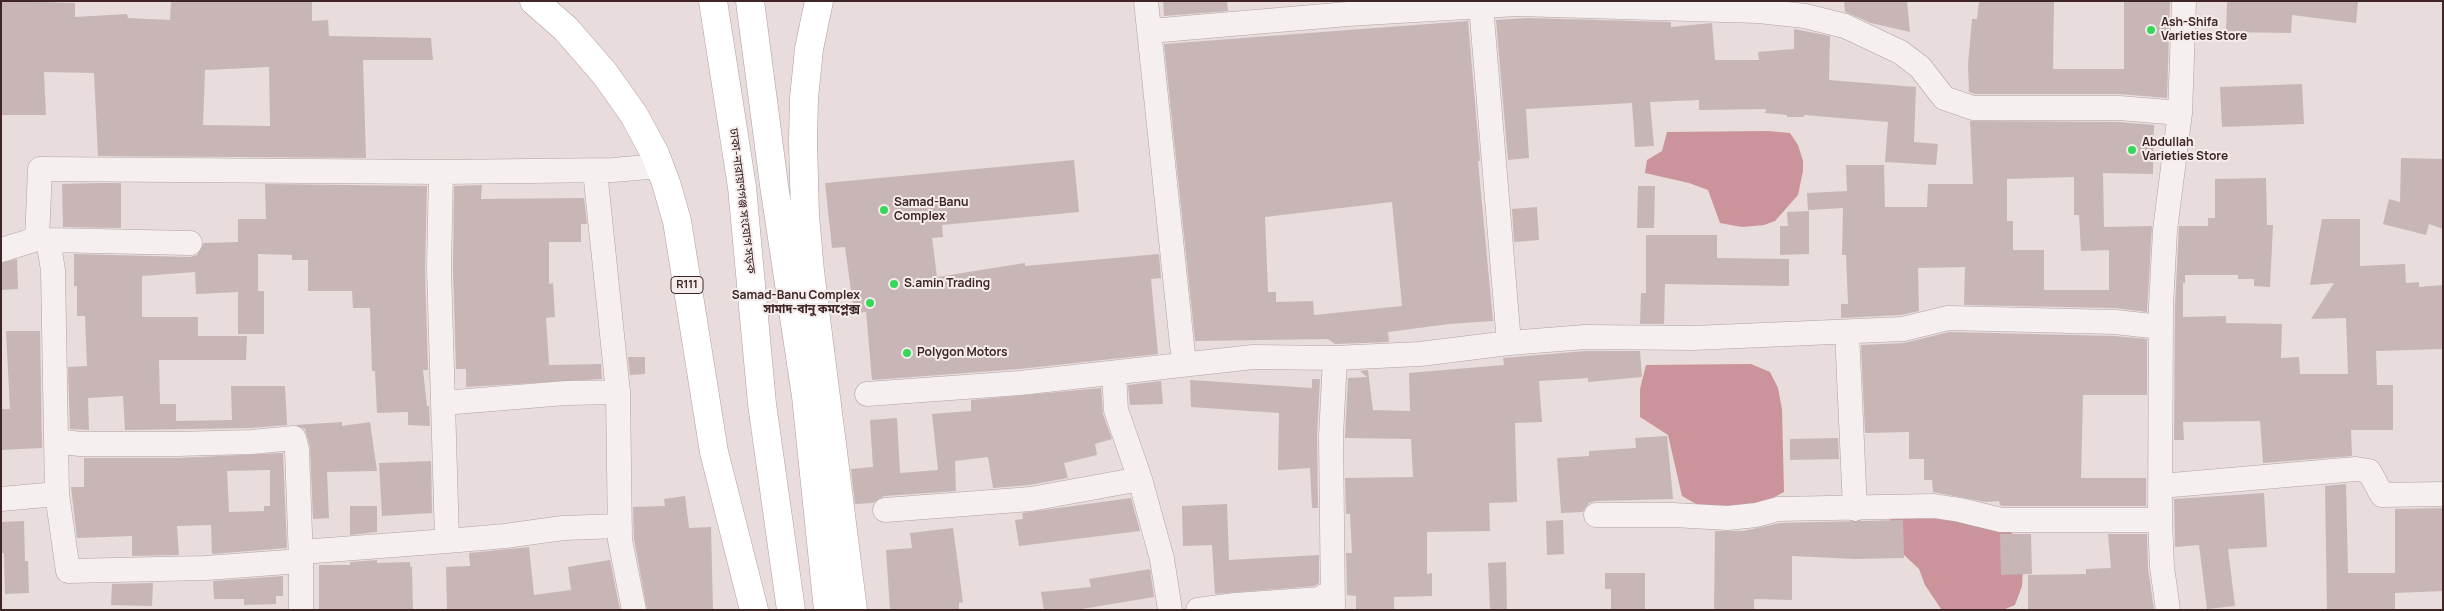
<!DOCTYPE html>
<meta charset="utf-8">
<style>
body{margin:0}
#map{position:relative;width:2444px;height:611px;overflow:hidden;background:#e8dcdc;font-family:Manrope,sans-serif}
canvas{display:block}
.frame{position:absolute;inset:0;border:2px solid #3f2525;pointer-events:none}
</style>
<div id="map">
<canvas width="2444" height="611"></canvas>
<div class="frame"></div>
</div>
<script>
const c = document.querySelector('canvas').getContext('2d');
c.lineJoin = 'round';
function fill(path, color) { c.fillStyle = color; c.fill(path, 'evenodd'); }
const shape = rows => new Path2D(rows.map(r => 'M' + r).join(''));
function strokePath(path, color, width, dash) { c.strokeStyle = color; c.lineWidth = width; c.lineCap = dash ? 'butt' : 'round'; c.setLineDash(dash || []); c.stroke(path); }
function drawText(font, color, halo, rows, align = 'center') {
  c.font = font + ' Manrope,"Noto Sans Bengali",sans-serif'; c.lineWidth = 4; c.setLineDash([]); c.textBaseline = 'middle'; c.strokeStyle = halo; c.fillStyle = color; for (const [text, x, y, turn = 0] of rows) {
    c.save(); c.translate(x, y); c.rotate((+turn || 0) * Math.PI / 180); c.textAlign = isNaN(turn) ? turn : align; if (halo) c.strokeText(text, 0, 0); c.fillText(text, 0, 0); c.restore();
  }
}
fill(shape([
 [1768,131,1790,133,1798,145,1803,161,1803,171,1798,195,1775,221,1764,225,1742,227,1720,223,1708,190,1689,183,1645,173,1647,160,1662,151,1667,132],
 [1751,364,1770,372,1778,388,1782,409,1784,492,1763,503,1705,509,1682,496,1668,435,1640,417,1640,389,1646,365],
 [1924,514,2005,529,2016,536,2023,568,2022,586,2015,605,2003,610,1941,609,1925,585,1919,569,1899,550,1890,538,1890,517]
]), '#cb949a');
fill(shape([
 [1,1,75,3,75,17,127,14,128,18,170,20,171,1,312,1,312,21,328,20,329,36,431,38,433,60,363,60,366,158,98,156,94,73,44,72,46,115,1,115],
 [269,67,270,126,203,125,205,70],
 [1163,1,1227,1,1228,11,1164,16],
 [1844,1,1907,1,1910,32,1871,23,1845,12],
 [1979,1,2054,1,2053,69,2124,69,2124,1,2170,1,2167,98,2119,94,1975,94,1969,92,1968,65,1972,19,1977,19],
 [2227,1,2358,1,2356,23,2292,15,2291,33,2226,32],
 [1527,18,1671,22,1671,27,1712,23,1715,60,1759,60,1758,52,1794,49,1794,29,1830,36,1829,80,1916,87,1914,142,1938,144,1936,165,1885,162,1888,122,1804,115,1804,117,1787,117,1787,115,1765,113,1766,109,1699,110,1699,100,1650,102,1654,146,1635,147,1632,103,1526,109,1529,158,1508,160,1496,20],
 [1468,21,1480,161,1478,161,1493,321,1449,324,1388,332,1389,342,1335,344,1328,339,1195,341,1164,44],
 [1392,202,1402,306,1314,315,1313,301,1276,302,1276,292,1268,292,1265,217],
 [2302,84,2304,124,2222,127,2220,87],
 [1970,121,2118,122,2154,125,2153,174,2103,173,2104,227,2152,226,2147,312,2115,308,1964,305,1965,267,1918,268,1919,311,1901,315,1841,318,1841,304,1848,304,1846,255,1842,255,1843,208,1808,210,1807,193,1847,191,1846,165,1884,165,1885,207,1927,207,1928,184,1973,184],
 [2074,177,2074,215,2079,215,2081,251,2109,250,2109,290,2044,290,2044,250,2013,250,2013,221,2007,221,2007,179],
 [2401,158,2443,159,2443,229,2429,224,2426,235,2383,224,2389,199,2400,202],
 [1074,160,1079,212,942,225,943,237,932,238,937,277,1025,263,1025,266,1159,254,1161,278,1151,279,1158,354,1019,369,872,380,866,312,854,313,845,247,832,248,825,183],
 [2266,178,2267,225,2273,225,2270,287,2254,286,2254,279,2238,279,2238,275,2185,275,2185,283,2183,283,2183,317,2226,316,2226,323,2282,324,2281,358,2299,357,2300,374,2348,374,2346,318,2311,319,2334,283,2310,285,2322,219,2360,219,2360,266,2405,264,2406,283,2419,282,2419,287,2443,285,2443,349,2376,351,2377,385,2393,385,2393,430,2351,430,2352,456,2263,463,2260,421,2183,422,2184,440,2174,440,2175,306,2179,226,2208,226,2208,218,2215,218,2215,179],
 [98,183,121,183,121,228,63,227,62,184],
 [265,184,427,186,425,269,428,370,423,370,427,406,429,406,430,426,408,425,408,412,377,413,375,371,372,371,370,308,353,308,352,291,308,291,308,260,292,260,292,255,258,254,258,291,264,291,264,334,238,334,238,292,196,294,195,272,142,276,142,317,198,317,198,336,247,336,246,360,159,360,160,404,176,404,176,421,232,420,231,386,285,386,287,425,251,428,125,430,123,396,88,398,89,430,70,429,68,367,87,366,85,316,77,316,77,286,74,286,74,254,190,257,197,255,204,243,238,242,238,219,266,219],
 [482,185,481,199,584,198,587,224,581,224,581,242,549,242,549,284,553,283,555,317,546,318,549,365,601,364,602,379,466,387,466,369,456,369,453,269,454,186],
 [1638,186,1655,186,1654,228,1637,228],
 [1537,207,1539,240,1514,242,1512,209],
 [1809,211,1809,254,1780,255,1780,226,1788,226,1787,212],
 [1646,235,1717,235,1717,258,1789,259,1789,286,1665,284,1664,324,1640,324,1641,293,1646,293],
 [17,259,18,289,1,290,1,263],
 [6,331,40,331,42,448,1,450,1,409,10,409],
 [1949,332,2114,336,2147,339,2147,395,2083,395,2081,478,2146,478,2146,506,2003,506,2000,505,1999,501,1986,502,1933,492,1932,480,1924,480,1924,459,1909,459,1909,432,1865,433,1861,345,1904,343],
 [1585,351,1640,351,1642,377,1588,382,1588,378,1539,381,1542,422,1515,423,1517,502,1489,503,1490,531,1427,532,1427,574,1432,573,1432,596,1394,597,1394,610,1356,610,1356,596,1347,595,1346,553,1352,553,1350,514,1346,514,1345,478,1413,477,1411,439,1345,438,1348,378,1367,377,1360,371,1368,370,1373,410,1410,411,1409,373,1504,365,1503,358],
 [628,357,645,357,645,374,630,375],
 [1312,379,1320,379,1317,435,1318,508,1312,508,1310,468,1278,470,1279,413,1191,407,1190,380,1312,388],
 [1161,381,1163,404,1130,405,1128,385],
 [1101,388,1103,414,1112,439,1095,444,1097,455,1064,463,1068,478,1029,485,993,488,988,457,955,461,956,491,884,496,873,503,855,504,851,469,873,467,870,420,897,418,900,473,938,470,932,414,971,411,971,400],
 [342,422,342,426,370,422,377,471,327,472,329,518,313,519,310,447,305,429,295,425],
 [1667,436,1673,499,1596,501,1589,503,1583,512,1561,513,1557,458,1589,456,1589,451,1636,448,1635,438],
 [1838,438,1839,459,1790,460,1790,439],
 [283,453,287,548,212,554,211,525,177,526,179,555,132,556,132,536,77,538,71,487,84,487,84,458,177,458],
 [270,470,270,506,264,506,264,511,229,512,227,471],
 [431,461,432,513,382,516,379,463],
 [2346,484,2348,573,2395,573,2395,509,2443,508,2443,591,2395,593,2395,610,2327,610,2325,486],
 [2264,493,2267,547,2228,549,2235,606,2207,609,2199,545,2175,547,2174,499],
 [685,496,689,528,711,527,713,610,647,610,634,539,633,507,665,506,664,499],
 [1131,498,1140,531,1019,546,1015,520,1023,519,1022,513],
 [1227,504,1229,560,1319,555,1319,583,1315,586,1215,594,1212,545,1183,546,1182,506],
 [350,506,377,506,377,532,350,535],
 [1563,520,1564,554,1547,555,1546,521],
 [1903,520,1904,558,1855,559,1792,556,1792,600,1754,599,1754,610,1714,610,1715,531,1743,531,1780,523],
 [24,521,25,561,28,561,29,593,5,594,4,553,1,553,1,522],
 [953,528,963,602,959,603,959,610,890,610,886,550,912,548,910,533],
 [2000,534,2031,534,2032,574,2001,575],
 [2108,534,2147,534,2148,568,2154,610,2028,610,2028,575,2086,574,2086,569,2111,568],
 [529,547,534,595,571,590,568,567,610,560,620,610,447,610,446,567,470,566,469,553],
 [377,560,377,563,410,562,410,567,412,567,413,610,319,610,319,565,350,565,350,562],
 [1506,562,1507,610,1490,610,1488,563],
 [1150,569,1154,597,1076,610,1044,610,1041,592,1091,587,1089,579],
 [1605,573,1645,573,1645,610,1611,610,1611,589,1605,589],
 [283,576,283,596,276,596,276,604,244,605,244,599,214,599,213,581],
 [153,583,152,606,111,605,112,584]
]), '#c8b6b6');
const minor = shape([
 [1146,1,1184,364],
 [1481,6,1509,343],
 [1150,31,1348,14,1517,4,1759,11,1805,16,1845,26,1900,52,1920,67,1944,98,1973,108,2119,108,2180,113],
 [595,171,618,392,620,540,634,610],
 [37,239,40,169,441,172],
 [48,240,190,243],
 [1,250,37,239,48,240,53,270,57,494,1,499],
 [1847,332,1855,509],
 [1114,373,1116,410,1140,479,1162,559,1170,610],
 [618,392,566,393,443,403,439,269,441,172,613,170,660,166],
 [867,394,1020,383,1253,357,1335,358,1420,354,1509,343,1585,337,1693,338,1903,329,1948,318,2115,322,2161,327],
 [443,403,447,541,505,536,563,528,620,526],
 [56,441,80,444,177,444,252,442,294,438,297,450,301,561,206,568,68,571,57,494],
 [2161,486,2356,469,2369,471,2382,495,2443,494],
 [885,510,1031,499,1140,479],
 [1596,515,1673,515,1728,518,1756,515,1778,509,1934,506,1960,510,2001,520,2160,520],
 [301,552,447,541],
 [301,610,301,561],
 [1198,610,1235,605,1321,599,1324,596,1333,598],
 [1333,610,1331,436,1335,358],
 [2168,610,2162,567,2160,520,2161,306,2165,230,2180,113,2184,1]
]);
const primary = shape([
 [534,1,566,29,605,74,634,115,655,154,666,183,677,221,714,452,754,610],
 [713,1,742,187,762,404,791,610],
 [750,1,774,185,806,396,828,610],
 [819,1,809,49,804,98,803,141,805,216,810,271,853,610]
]);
strokePath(minor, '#b2a1a1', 25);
strokePath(primary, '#b49b9b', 29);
strokePath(minor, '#f6efef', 24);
strokePath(primary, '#fff', 28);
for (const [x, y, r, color] of [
 [2151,30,5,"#35d959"],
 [2132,150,5,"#35d959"],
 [884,210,5,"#35d959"],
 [894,284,5,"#35d959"],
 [870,303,5,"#35d959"],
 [907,353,5,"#35d959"]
]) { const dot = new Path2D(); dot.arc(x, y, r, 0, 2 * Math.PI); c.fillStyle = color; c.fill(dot); strokePath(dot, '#f5ecec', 2); }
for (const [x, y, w] of [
 [687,285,32]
]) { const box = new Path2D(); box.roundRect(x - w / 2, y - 8.5, w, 17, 4); c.fillStyle = '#f5ecec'; c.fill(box); strokePath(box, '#3f2525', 1); }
drawText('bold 11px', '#3f2525', null, [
 ["R111",687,285]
]);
drawText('bold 12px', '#3f2525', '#f5ecec', [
 ["Ash-Shifa",2161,23],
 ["Varieties Store",2161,37],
 ["Abdullah",2142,143],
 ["Varieties Store",2142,157],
 ["Samad-Banu",894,203],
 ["Complex",894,217],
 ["S.amin Trading",904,284],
 ["Samad-Banu Complex",860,296,"right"],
 ["সামাদ-বানু কমপ্লেক্স",860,310,"right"],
 ["Polygon Motors",917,353]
], 'left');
drawText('12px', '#3f2525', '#f5ecec', [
 ["ঢাকা-নারায়ণগঞ্জ সংযোগ সড়ক",742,201,83]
]);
</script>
